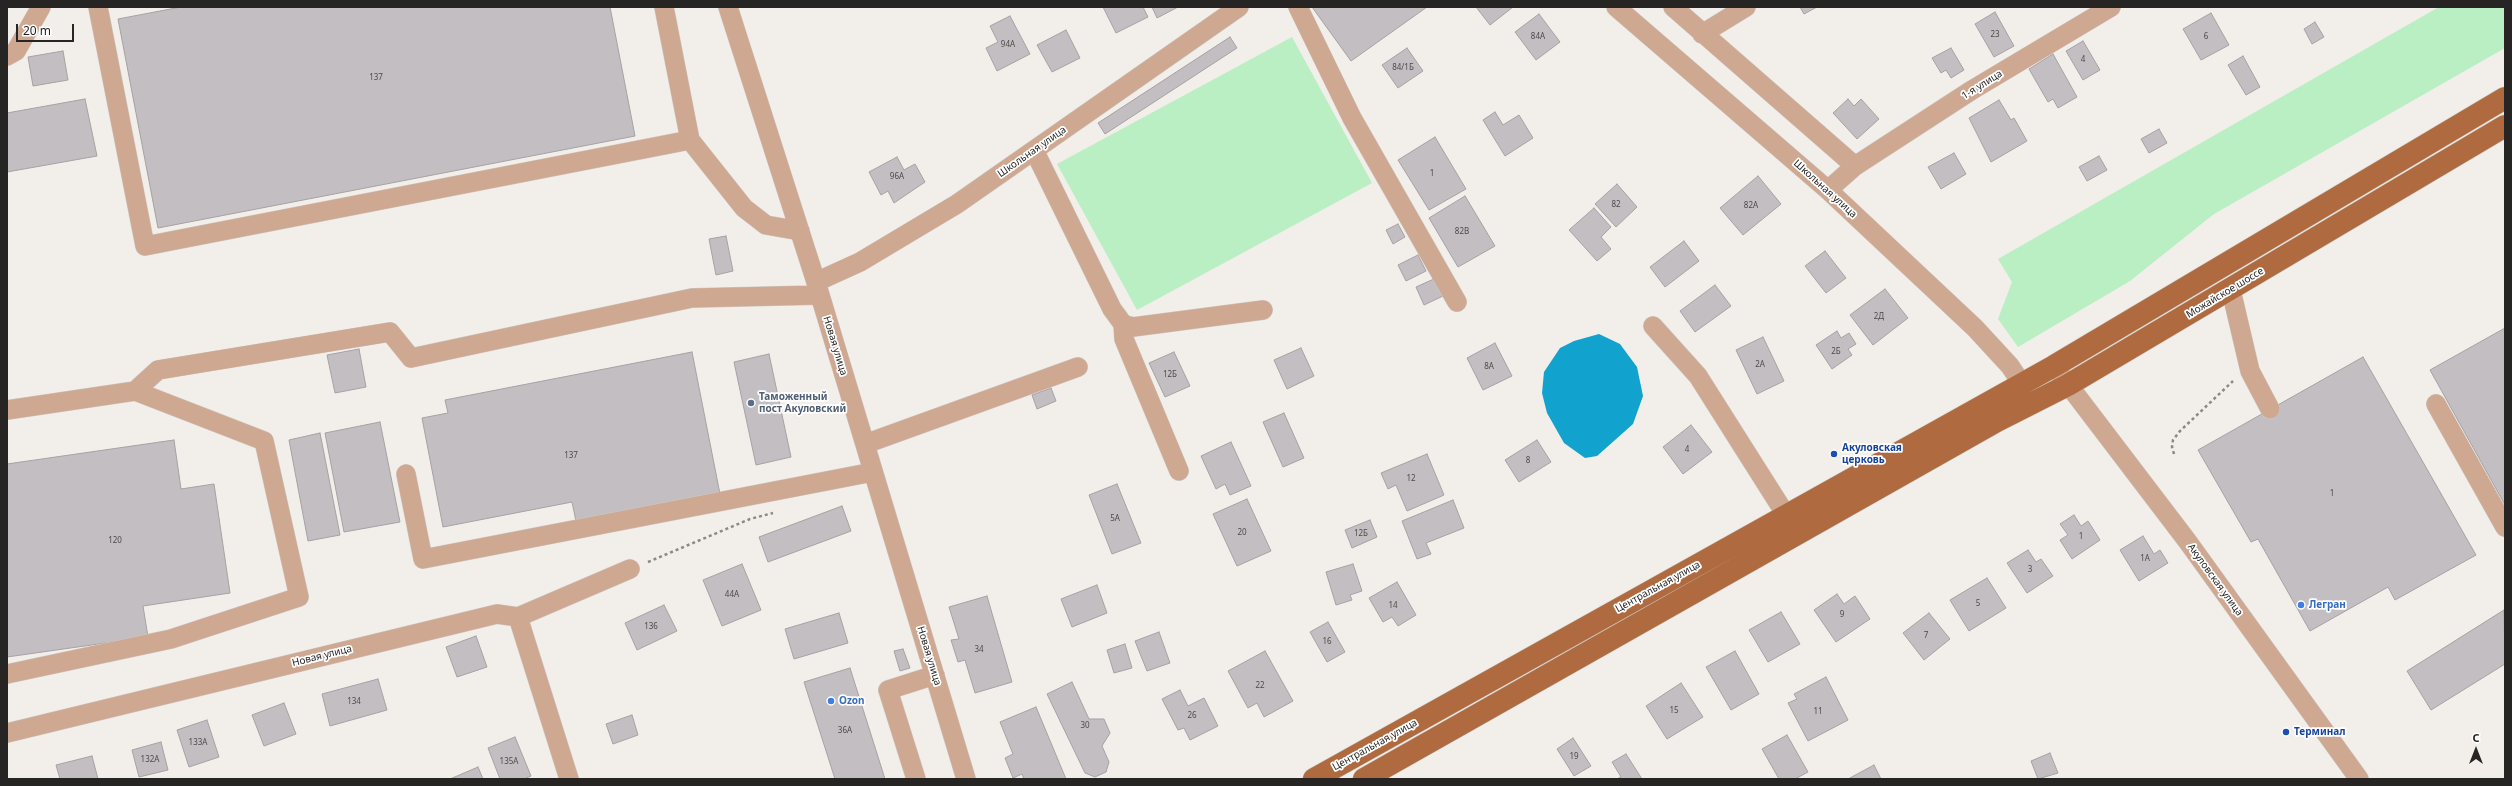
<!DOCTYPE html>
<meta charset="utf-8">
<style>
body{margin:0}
#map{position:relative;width:2512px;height:786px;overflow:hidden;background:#f2eeea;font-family:"Noto Sans",sans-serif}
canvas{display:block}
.frame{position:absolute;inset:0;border:8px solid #262523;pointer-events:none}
.north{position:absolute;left:2456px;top:730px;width:40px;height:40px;-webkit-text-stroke:3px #fff;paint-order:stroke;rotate:0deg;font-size:11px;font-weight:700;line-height:16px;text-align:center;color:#262523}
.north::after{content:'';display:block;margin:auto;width:14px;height:18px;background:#262523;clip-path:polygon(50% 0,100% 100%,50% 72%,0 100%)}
.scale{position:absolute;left:16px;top:24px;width:58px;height:18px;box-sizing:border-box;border:2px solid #262523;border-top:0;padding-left:5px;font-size:12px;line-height:14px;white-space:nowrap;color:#262523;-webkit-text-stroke:3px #fff;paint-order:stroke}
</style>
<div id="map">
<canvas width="2512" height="786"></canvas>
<div class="frame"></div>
<div class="north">С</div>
<div class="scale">20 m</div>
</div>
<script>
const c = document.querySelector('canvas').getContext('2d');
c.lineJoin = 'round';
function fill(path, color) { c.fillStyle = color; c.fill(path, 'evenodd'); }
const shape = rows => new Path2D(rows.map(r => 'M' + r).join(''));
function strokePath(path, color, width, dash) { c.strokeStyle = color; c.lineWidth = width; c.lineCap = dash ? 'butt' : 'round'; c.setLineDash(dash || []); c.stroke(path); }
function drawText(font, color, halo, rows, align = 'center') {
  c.font = font + ' "Noto Sans",sans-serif'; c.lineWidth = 3.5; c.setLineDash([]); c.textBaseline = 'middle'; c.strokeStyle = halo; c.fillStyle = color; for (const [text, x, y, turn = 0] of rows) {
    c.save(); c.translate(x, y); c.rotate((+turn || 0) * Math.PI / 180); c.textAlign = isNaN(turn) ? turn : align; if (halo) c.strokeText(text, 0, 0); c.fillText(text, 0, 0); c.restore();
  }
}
fill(shape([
 [2439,7,2505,7,2505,48,2214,214,2130,281,2018,347,1998,319,2012,282,1998,259],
 [1292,37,1372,183,1137,310,1057,164]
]), '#b9efc2');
fill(shape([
 [1599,334,1620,344,1637,367,1643,396,1633,424,1597,456,1585,458,1564,443,1547,413,1542,393,1544,372,1560,348,1574,341]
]), '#11a2cd');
const building = shape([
 [181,7,610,7,635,136,158,228,118,19,181,7],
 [1103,7,1143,7,1148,17,1116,33,1103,7],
 [1152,7,1178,7,1157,18,1152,7],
 [1312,7,1427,7,1351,61,1312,7],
 [1476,7,1513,7,1490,25,1476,7],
 [1800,7,1817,7,1804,14,1800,7],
 [1995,12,2014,46,1994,57,1975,24,1995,12],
 [2211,13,2229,45,2201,60,2183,29,2211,13],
 [1539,14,1560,42,1536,60,1515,32,1539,14],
 [1010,16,1030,54,997,71,986,48,998,42,990,26,1010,16],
 [2315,22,2324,37,2312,44,2304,29,2315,22],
 [1066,30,1080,58,1052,72,1037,45,1066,30],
 [1230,37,1237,48,1105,134,1098,123,1230,37],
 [2083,41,2100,70,2083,80,2066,51,2083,41],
 [1407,48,1423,71,1398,88,1382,65,1407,48],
 [1951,48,1964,70,1951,78,1946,70,1941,73,1932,58,1951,48],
 [63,51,68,80,33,86,28,57,63,51],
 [2053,54,2077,97,2058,108,2053,99,2048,102,2029,69,2053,54],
 [2243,56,2260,87,2246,95,2228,65,2243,56],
 [85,99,97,156,7,172,7,113,85,99],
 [1848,99,1854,106,1861,99,1879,119,1857,139,1833,113,1848,99],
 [1999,100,2011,120,2014,118,2027,141,1991,162,1969,118,1999,100],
 [1495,112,1503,125,1519,115,1533,138,1505,156,1483,120,1495,112],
 [2159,129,2167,143,2149,153,2141,139,2159,129],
 [1435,137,1466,189,1429,210,1398,160,1435,137],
 [1954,153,1966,174,1941,189,1928,167,1954,153],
 [2099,156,2107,170,2087,181,2079,167,2099,156],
 [897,157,904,170,915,164,925,182,894,203,888,191,881,195,869,172,897,157],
 [1758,176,1781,204,1743,235,1720,208,1758,176],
 [1617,184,1637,207,1616,227,1595,204,1617,184],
 [1465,196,1495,246,1458,267,1429,218,1465,196],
 [1594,208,1611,227,1601,237,1611,249,1597,261,1569,230,1594,208],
 [1398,224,1405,237,1393,244,1386,230,1398,224],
 [726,236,733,271,716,275,709,239,726,236],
 [1684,241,1699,261,1665,287,1650,267,1684,241],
 [1825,251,1846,278,1826,293,1805,266,1825,251],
 [1418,255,1426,271,1406,281,1398,265,1418,255],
 [1436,278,1443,296,1424,305,1416,287,1436,278],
 [1715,285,1731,306,1695,332,1680,311,1715,285],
 [1885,289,1908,318,1873,345,1850,315,1885,289],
 [2505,328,2505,505,2430,370,2505,328],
 [1837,331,1841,338,1849,333,1856,344,1848,349,1852,355,1832,369,1816,345,1837,331],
 [1763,337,1784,381,1757,394,1736,350,1763,337],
 [1495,343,1512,376,1483,390,1467,358,1495,343],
 [1301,348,1314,376,1287,389,1274,360,1301,348],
 [359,349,366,387,335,393,327,355,359,349],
 [692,352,720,494,576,521,572,502,443,527,422,418,448,413,445,400,692,352],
 [1174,352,1190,386,1165,397,1149,363,1174,352],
 [769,354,791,457,756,465,734,362,769,354],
 [2363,357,2476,555,2395,600,2388,587,2310,631,2258,539,2251,542,2198,450,2363,357],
 [1051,388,1056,401,1037,409,1032,395,1051,388],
 [1284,413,1304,458,1283,467,1263,422,1284,413],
 [380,422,400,522,344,532,325,433,380,422],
 [1691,425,1712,452,1683,474,1663,447,1691,425],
 [320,433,340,535,308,541,289,440,320,433],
 [174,440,181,489,214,484,230,593,143,606,148,637,7,657,7,464,174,440],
 [1537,440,1551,462,1519,482,1505,460,1537,440],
 [1231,442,1251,486,1230,495,1225,484,1216,489,1201,456,1231,442],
 [1427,454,1444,495,1407,511,1396,485,1388,489,1381,473,1427,454],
 [1117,484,1141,543,1112,554,1089,495,1117,484],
 [1247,499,1271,551,1237,566,1213,514,1247,499],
 [1453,500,1464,528,1426,543,1431,554,1417,559,1402,521,1453,500],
 [842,506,851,531,768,562,759,537,842,506],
 [2074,515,2081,526,2088,521,2100,540,2072,559,2060,540,2068,535,2060,524,2074,515],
 [1370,520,1377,537,1352,548,1345,530,1370,520],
 [2143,536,2154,554,2160,550,2168,563,2139,581,2120,550,2143,536],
 [2028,550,2036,562,2041,559,2053,576,2027,593,2007,563,2028,550],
 [742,564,761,610,722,626,703,580,742,564],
 [1353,564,1362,591,1350,595,1352,600,1336,605,1326,572,1353,564],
 [1987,578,2006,608,1969,631,1950,600,1987,578],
 [1397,582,1416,615,1398,626,1392,617,1383,622,1369,598,1397,582],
 [1097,585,1107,613,1072,627,1061,599,1097,585],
 [1837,594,1844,604,1855,596,1870,619,1836,642,1814,610,1837,594],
 [987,596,1012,682,975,693,965,660,958,662,951,640,959,639,949,607,987,596],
 [664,605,677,631,637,650,625,623,664,605],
 [2504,610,2505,664,2431,710,2407,671,2504,610],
 [1781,612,1800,644,1768,662,1749,630,1781,612],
 [839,613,848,643,794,659,785,629,839,613],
 [1929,613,1950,639,1924,660,1903,633,1929,613],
 [1328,622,1345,652,1327,662,1310,632,1328,622],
 [1159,632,1170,663,1147,671,1135,641,1159,632],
 [476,636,487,667,457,677,446,647,476,636],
 [1125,644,1132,668,1114,673,1107,650,1125,644],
 [903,649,910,668,900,671,894,651,903,649],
 [1265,651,1293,701,1264,717,1257,703,1248,708,1228,671,1265,651],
 [1735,651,1759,694,1731,710,1706,667,1735,651],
 [850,668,885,779,835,779,804,682,850,668],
 [1826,677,1848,720,1808,741,1788,703,1797,699,1794,694,1826,677],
 [378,679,387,710,330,726,322,694,378,679],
 [1072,682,1089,719,1104,719,1110,733,1102,746,1109,762,1106,772,1095,777,1085,773,1047,694,1072,682],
 [1681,683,1703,717,1667,739,1646,706,1681,683],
 [1180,690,1188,706,1204,698,1218,726,1190,740,1184,728,1178,730,1162,699,1180,690],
 [284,703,296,734,264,746,252,715,284,703],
 [1036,707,1066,779,1024,779,1022,774,1013,778,1005,758,1013,754,1000,722,1036,707],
 [632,715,638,735,613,744,606,724,632,715],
 [207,720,219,757,189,767,177,730,207,720],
 [1787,735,1808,772,1795,779,1779,779,1762,749,1787,735],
 [515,737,531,776,524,779,500,779,488,748,515,737],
 [1573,738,1591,766,1574,776,1557,749,1573,738],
 [161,742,168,770,139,777,132,750,161,742],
 [2050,753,2058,773,2038,779,2031,761,2050,753],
 [1626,754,1642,779,1617,779,1621,777,1612,762,1626,754],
 [92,756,98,779,60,779,56,765,92,756],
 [1874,765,1881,779,1848,779,1874,765],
 [478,767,483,779,450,779,478,767]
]);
fill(building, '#c2bec1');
strokePath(building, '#a5a1a4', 1);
const minor = shape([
 [98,7,145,246,690,140,744,208,766,225,800,231],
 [664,7,690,140],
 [728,7,816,282,966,779],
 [1298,7,1352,118,1457,302],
 [1616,7,1828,190,1975,328,2010,366,2022,384],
 [1673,7,1855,166,1828,190],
 [1702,34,1746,7],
 [7,56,16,51,41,7],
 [1034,150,1112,309,1123,324,1133,327,1263,310],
 [1855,166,1972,90,2111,7],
 [816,282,860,262,957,204,1239,7],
 [2231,290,2250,371,2270,409],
 [1123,324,1124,339,1179,471],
 [1653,326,1698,376,1786,515],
 [2054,366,2188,542,2359,779],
 [2436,404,2505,527],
 [7,410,135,391,158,370,390,332,411,358,692,298,820,295],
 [865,444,1078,367],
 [406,474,423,559,873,472],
 [518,617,569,779],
 [7,674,171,639,299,597,264,441,135,391],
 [7,733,497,614,518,617,630,569],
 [916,779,888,690,935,675]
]);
const major = shape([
 [1314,779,2054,366,2505,98],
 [1364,779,1997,421,2068,385,2505,126]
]);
strokePath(minor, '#cdcac6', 20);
strokePath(major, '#cdcac6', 23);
strokePath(shape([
 [2174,454,2172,447,2173,440,2180,431,2233,381],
 [648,562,750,519,773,513]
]), '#8b8885', 2.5, [3, 3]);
strokePath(minor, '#cfa892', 19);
strokePath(major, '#af6b3f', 22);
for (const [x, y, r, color] of [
 [751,403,4,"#5c6f8a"],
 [1834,454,4,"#1a4fb4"],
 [2301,605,4,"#3f7fe0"],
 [831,701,4,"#3f7fe0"],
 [2286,732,4,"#1a4fb4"]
]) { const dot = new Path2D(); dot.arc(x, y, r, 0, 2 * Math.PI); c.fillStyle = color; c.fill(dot); strokePath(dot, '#fff', 1.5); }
drawText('8px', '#4d4b4a', null, [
 ["23",1995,35],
 ["84А",1538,37],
 ["6",2206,37],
 ["94А",1008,45],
 ["4",2083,60],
 ["84/1Б",1403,68],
 ["137",376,78],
 ["1",1432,174],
 ["96А",897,177],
 ["82",1616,205],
 ["82А",1751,206],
 ["82В",1462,232],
 ["2Д",1879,317],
 ["2Б",1836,352],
 ["2А",1760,365],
 ["8А",1489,367],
 ["12Б",1170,375],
 ["4",1687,450],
 ["137",571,456],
 ["8",1528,461],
 ["12",1411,479],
 ["1",2332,494],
 ["5А",1115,519],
 ["20",1242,533],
 ["12Б",1361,534],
 ["1",2081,537],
 ["120",115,541],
 ["1А",2145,559],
 ["3",2030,570],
 ["44А",732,595],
 ["5",1978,604],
 ["14",1393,606],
 ["9",1842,615],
 ["136",651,627],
 ["7",1926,636],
 ["16",1327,642],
 ["34",979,650],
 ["22",1260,686],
 ["134",354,702],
 ["15",1674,711],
 ["11",1818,712],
 ["26",1192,716],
 ["30",1085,726],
 ["36А",845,731],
 ["133А",198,743],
 ["19",1574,757],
 ["132А",150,760],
 ["135А",509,762]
]);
drawText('10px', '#262523', '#fff', [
 ["1-я улица",1982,85,-32],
 ["Школьная улица",1032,152,-35],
 ["Школьная улица",1825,189,42],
 ["Можайское шоссе",2225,293,-31],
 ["Новая улица",835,346,73],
 ["Акуловская улица",2215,580,54],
 ["Центральная улица",1658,587,-29],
 ["Новая улица",322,656,-14],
 ["Новая улица",929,656,73],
 ["Центральная улица",1375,745,-29]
]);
drawText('bold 10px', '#4e5e75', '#fff', [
 ["Таможенный",759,397],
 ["пост Акуловский",759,409]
], 'left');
drawText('bold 10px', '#164399', '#fff', [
 ["Акуловская",1842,448],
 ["церковь",1842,460],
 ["Терминал",2294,732]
], 'left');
drawText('bold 10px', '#366cbe', '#fff', [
 ["Легран",2309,605],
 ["Ozon",839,701]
], 'left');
</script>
